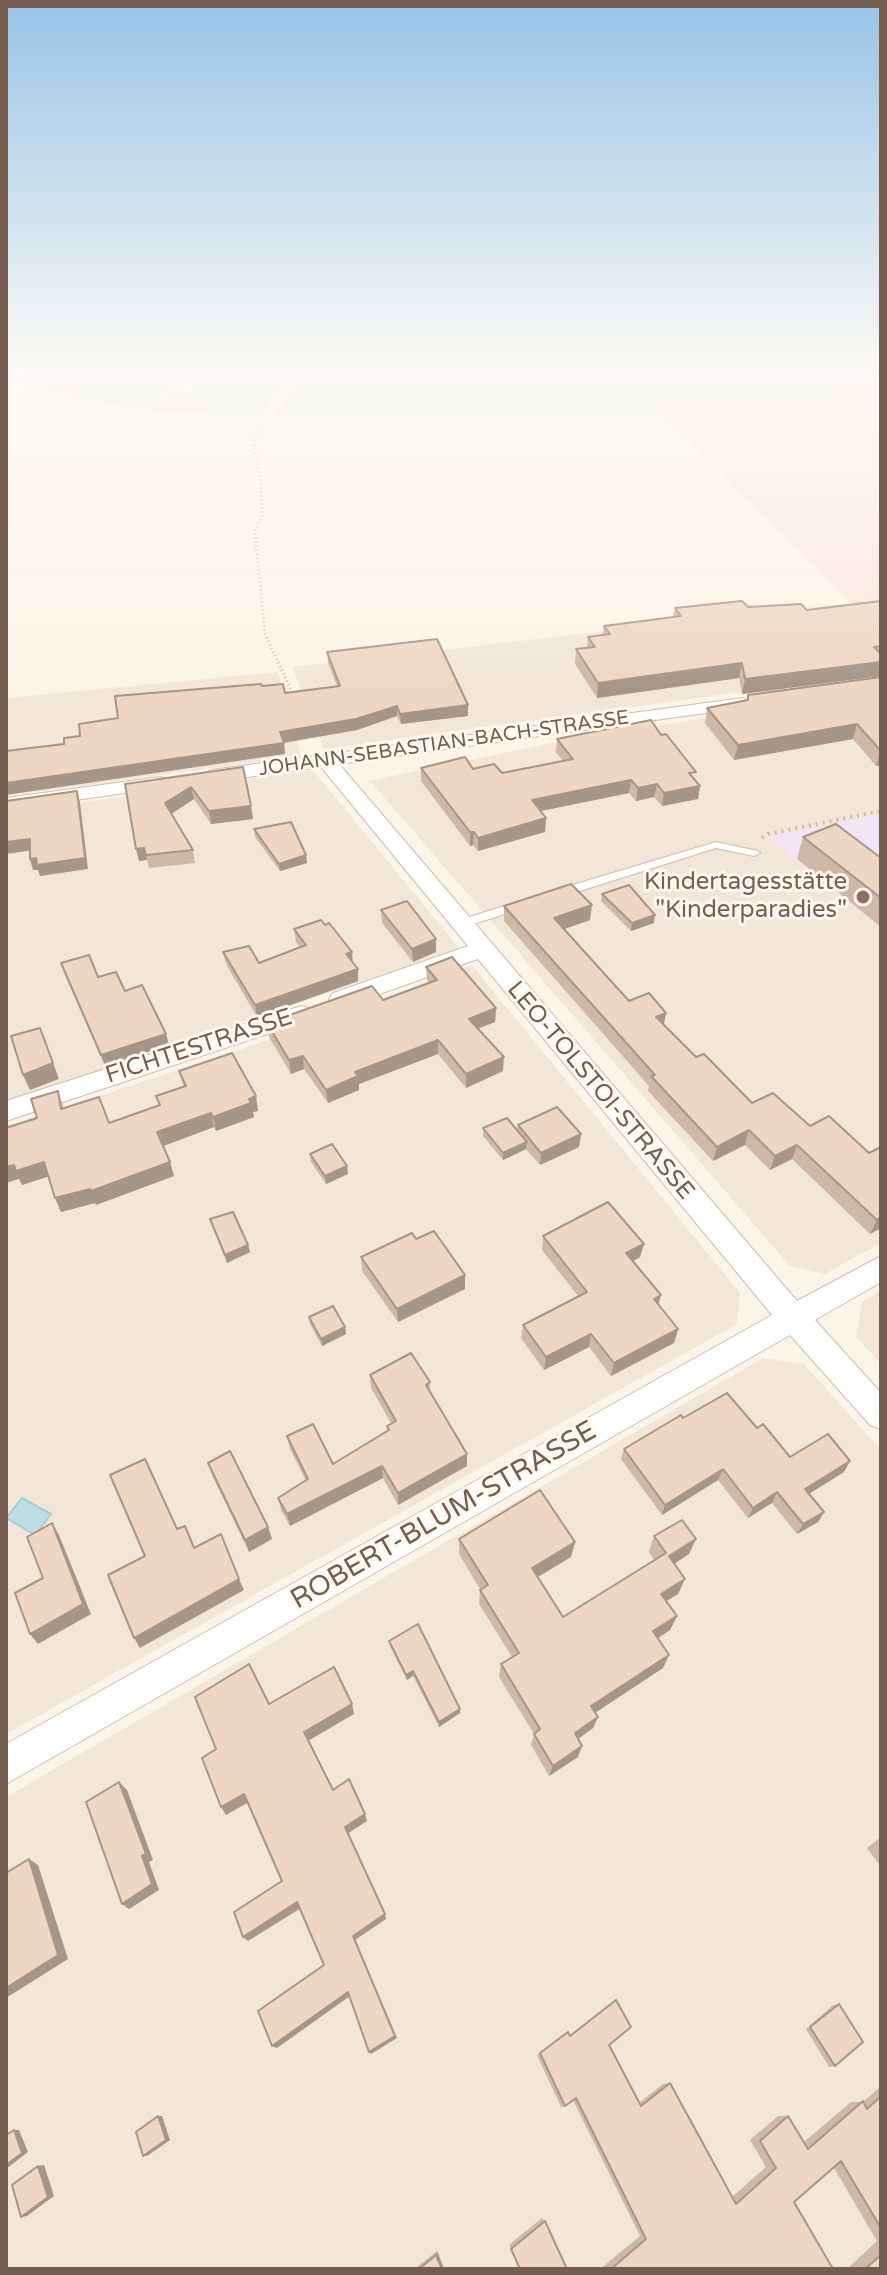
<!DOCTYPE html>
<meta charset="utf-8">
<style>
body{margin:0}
#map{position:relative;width:887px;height:2275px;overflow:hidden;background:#fbf5e8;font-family:"Varela Round",sans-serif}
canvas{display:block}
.frame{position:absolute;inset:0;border:8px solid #745d4e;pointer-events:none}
</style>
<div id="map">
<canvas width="887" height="2275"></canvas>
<div class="frame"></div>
</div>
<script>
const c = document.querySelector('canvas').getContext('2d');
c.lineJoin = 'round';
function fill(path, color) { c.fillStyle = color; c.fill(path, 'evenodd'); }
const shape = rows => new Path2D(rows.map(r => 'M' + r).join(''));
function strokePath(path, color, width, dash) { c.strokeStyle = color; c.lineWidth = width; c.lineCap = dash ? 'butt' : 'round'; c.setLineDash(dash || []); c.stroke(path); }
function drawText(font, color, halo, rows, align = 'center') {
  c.font = font + ' "Varela Round",sans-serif'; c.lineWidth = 6; c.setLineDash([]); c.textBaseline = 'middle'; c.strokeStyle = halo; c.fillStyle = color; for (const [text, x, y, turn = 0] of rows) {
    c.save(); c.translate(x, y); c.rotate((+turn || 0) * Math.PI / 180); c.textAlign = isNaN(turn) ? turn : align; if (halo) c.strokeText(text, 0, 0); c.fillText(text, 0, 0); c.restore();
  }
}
fill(shape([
 [881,596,881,673,324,749,292,667,850,603,848,600],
 [278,672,301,756,6,796,6,698],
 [881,692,881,1243,825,1274,790,1266,370,781,580,737],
 [313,770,459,948,6,1104,6,813],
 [472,965,740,1293,737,1324,6,1734,6,1126,234,1052],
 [881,1291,881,1364,856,1337,862,1302],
 [763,1358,804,1364,881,1450,881,2269,6,2269,6,1797]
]), '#f2e7d7');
fill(shape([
 [881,395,881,596,848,600,662,415]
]), '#fae7dd');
fill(shape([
 [881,814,881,927,805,868,770,837]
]), '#f2e5f8');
fill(shape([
 [6,369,201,369,140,410,6,384],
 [213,369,295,369,261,417,149,411],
 [305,369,877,370,881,370,881,395,662,415,274,417]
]), '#d3e8c7');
const water = shape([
 [22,1498,51,1514,35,1535,6,1518,22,1498]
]);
fill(water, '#bedde4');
strokePath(water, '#a5cbd5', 2);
const service = shape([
 [716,842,758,851,760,853,754,856,716,848,564,896,556,896,554,893,556,890,716,842],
 [521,901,527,905,525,908,460,928,454,924,456,921,521,901]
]);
const minor = shape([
 [743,698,752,703,749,707,339,764,797,1301,881,1256,881,1282,815,1320,881,1393,881,1429,870,1425,790,1335,6,1784,6,1744,772,1315,478,959,349,1005,333,1005,329,999,333,993,468,946,321,767,211,782,201,776,211,770,743,698],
 [160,777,167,779,170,783,167,787,6,810,6,798,160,777],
 [301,1006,309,1008,313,1014,309,1020,6,1121,6,1101,301,1006]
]);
strokePath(service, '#cdbdaf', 2);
strokePath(minor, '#cdbdaf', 2);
strokePath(shape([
 [148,407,206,369],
 [294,696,265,634,255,531,262,516,261,482,253,440,299,369]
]), '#d4b9a5', 3, [1, 3]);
strokePath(shape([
 [762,838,768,834,881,811]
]), '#d4b9a5', 4, [2, 5]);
fill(service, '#fff');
fill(minor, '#fff');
fill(shape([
 [880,399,881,399,881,413,878,410],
 [881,601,881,676,742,694,739,678,597,698,575,664,576,649,587,648,588,637,603,635,604,626,673,617,675,608,748,607,807,610],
 [327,652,468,716,401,724,397,716,357,730,284,743,285,754,64,744,118,718,262,686,285,693,337,686,328,663],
 [881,677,881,765,876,766,853,739,734,760,705,723,707,708,747,700,748,695],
 [557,739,694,779,700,786,698,799,662,806,654,797,636,801,629,793,541,811,546,818,545,832,478,851,473,845,470,846,421,781,421,768,473,769,502,773,563,761,556,752],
 [243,767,253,819,211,824,194,799,171,814,193,850,195,863,149,868,147,860,139,861,125,784],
 [254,829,306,855,307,863,280,871,255,837],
 [803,837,881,858,881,927,797,859],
 [602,894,654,923,631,931,601,901],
 [504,906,590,920,564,929,629,1001,666,1013,664,1025,696,1057,752,1103,810,1126,829,1116,881,1228,870,1234,792,1159,770,1170,745,1145,713,1161,648,1091,649,1086,504,921],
 [381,910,436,952,413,962,382,923],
 [294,929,353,964,358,969,358,981,257,1017,226,964,223,952,259,963,300,948,296,942],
 [61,963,98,977,125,991,166,1034,169,1045,105,1066,65,975],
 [426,967,496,1008,495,1022,478,1029,503,1071,466,1088,438,1054,359,1084,359,1090,328,1103,304,1069,291,1074,269,1037,267,1023,383,1000,429,983,427,980],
 [179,1071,258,1111,253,1112,254,1117,216,1131,214,1127,162,1146,170,1162,174,1176,96,1205,95,1203,61,1212,49,1176,22,1185,19,1179,37,1118,58,1091,64,1108,109,1123,159,1105,156,1096,184,1087],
 [518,1125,581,1134,579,1147,540,1165,526,1149,503,1160,483,1136,483,1128,517,1130],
 [310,1154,347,1166,348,1174,326,1184,311,1162],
 [210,1219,248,1245,250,1252,227,1263],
 [543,1236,640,1257,633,1261,658,1305,678,1329,674,1343,611,1376,589,1347,544,1370,521,1338,523,1325,578,1296,542,1250],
 [416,1239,465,1275,465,1289,398,1322,362,1271,361,1257],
 [309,1317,345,1327,346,1334,322,1346,310,1324],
 [370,1375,430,1382,430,1393,467,1466,398,1505,383,1478,290,1526,281,1510,278,1498,306,1481,290,1449,287,1436,333,1464,387,1430,387,1426,391,1423,371,1388],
 [683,1418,790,1457,844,1472,809,1494,824,1512,818,1522,797,1534,772,1503,748,1518,718,1480,662,1515,621,1459,624,1449],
 [208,1463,268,1527,272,1539,249,1552,212,1475],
 [654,1536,689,1554,674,1564,685,1579,678,1594,666,1601,677,1616,670,1630,658,1638,669,1655,663,1668,595,1713,598,1717,593,1728,578,1739,578,1757,549,1776,531,1745,534,1734,499,1677,501,1664,512,1657,479,1604,480,1589,459,1554,459,1539,575,1542,571,1557,538,1577,563,1617,654,1560,649,1552],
 [389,1641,460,1709,460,1713,439,1727,413,1676,407,1680,390,1646],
 [881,1837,881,1867,867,1848],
 [839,2004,835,2066,829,2067,806,2029,833,2005],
 [568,2032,569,2036,609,2045,639,2103,663,2084,670,2083,732,2197,766,2167,750,2140,778,2116,788,2116,804,2142,851,2102,863,2102,881,2086,881,2269,847,2269,877,2241,834,2168,794,2202,833,2269,600,2269,640,2236,573,2100,565,2106,561,2107,537,2055],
 [542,2218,545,2221,520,2269,509,2245],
 [437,2251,444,2269,414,2269]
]), '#ceb8a7');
fill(shape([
 [881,662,881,676,742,694,745,679],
 [742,663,739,678,597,698,598,683],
 [468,705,468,716,401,724,400,714],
 [397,706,397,716,357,730,282,743,280,732],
 [857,724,853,739,734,760,738,745],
 [284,743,285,754,6,795,6,783],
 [881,751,881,765,876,766],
 [631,780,629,793,531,813,532,800],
 [657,784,654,797,636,801,638,788],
 [700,786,698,799,662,806,664,793],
 [191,787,194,799,168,816,165,803],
 [77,791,80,803,88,869,40,876,38,870,33,870,30,859],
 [251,806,253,819,211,824,209,811],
 [546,818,545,832,478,851,478,838],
 [470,832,474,832,473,845,470,846],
 [30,839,34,850,6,854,6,842],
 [144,848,147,860,139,861,136,849],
 [306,855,307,863,280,871,279,864],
 [592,905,590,920,553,933,554,918],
 [655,915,654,923,631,931,632,923],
 [436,939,436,952,413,962,412,949],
 [352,952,353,964,346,954],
 [358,969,358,981,257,1017,255,1005],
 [496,1008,495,1022,468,1032,469,1019],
 [666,1013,663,1027,656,1017],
 [40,1028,59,1079,30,1090,23,1075],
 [166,1034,169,1045,105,1066,101,1055],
 [438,1040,438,1054,359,1084,359,1090,328,1103,326,1090,355,1072],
 [303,1056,304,1069,291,1074,289,1060],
 [504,1057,503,1071,466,1088,466,1074],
 [256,1096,258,1111,253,1112,254,1117,216,1131,213,1117],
 [211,1113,214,1127,161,1147,157,1132],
 [749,1130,745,1145,713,1161,717,1147],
 [581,1134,579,1147,540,1165,541,1153],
 [527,1142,526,1149,503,1160,503,1153],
 [797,1145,792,1159,770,1170,775,1156],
 [44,1162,50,1176,22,1185,19,1179,6,1183,6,1167,14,1165],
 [170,1162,174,1176,96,1205,95,1203,61,1212,55,1198],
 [347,1166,348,1174,326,1184,325,1176],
 [881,1218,881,1228,870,1234,877,1220],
 [644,1244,640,1257,623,1267,626,1253],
 [248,1245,250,1252,227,1263,225,1255],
 [465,1275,465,1289,398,1322,397,1309],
 [661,1295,657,1309,654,1299],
 [345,1327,346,1334,322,1346,321,1339],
 [678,1329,674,1343,611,1376,614,1363],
 [591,1334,589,1347,544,1370,546,1357],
 [467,1454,467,1466,398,1505,398,1493],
 [850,1461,844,1472,799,1500,805,1489],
 [382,1466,383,1478,290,1526,287,1514],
 [723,1469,718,1480,662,1515,665,1505],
 [777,1492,772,1503,748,1518,753,1508],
 [824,1512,818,1522,797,1534,803,1524],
 [52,1523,59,1535,91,1614,38,1644,30,1634,83,1604],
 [268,1527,272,1539,249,1552,245,1540],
 [696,1539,689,1554,663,1571,669,1556],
 [575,1542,571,1557,529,1582,532,1568],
 [239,1579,244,1590,140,1648,134,1638],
 [685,1579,678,1594,655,1608,661,1594],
 [677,1616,670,1630,648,1645,653,1631],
 [669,1655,663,1668,587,1718,591,1706],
 [413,1671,413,1676,407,1680,406,1675],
 [352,1704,354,1714,308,1741,304,1732],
 [460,1709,460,1713,439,1727,439,1722],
 [598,1717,593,1728,571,1744,575,1733],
 [582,1746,578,1757,549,1776,553,1766],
 [119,1782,127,1790,153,1860,149,1862,159,1890,129,1909,122,1904,142,1856],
 [244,1794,249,1802,226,1815,221,1807],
 [365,1814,367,1821,347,1834,345,1827],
 [29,1859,38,1865,68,1959,6,1998,6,1988],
 [297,1902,301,1908,248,1941,243,1937],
 [385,1914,386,1919,355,1940,397,2038,371,2054,369,2052,353,1936],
 [348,1992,350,1996,277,2048,272,2046],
 [158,2116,162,2116,170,2140,147,2156,143,2156],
 [14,2130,19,2130,28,2152,6,2169],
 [44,2165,54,2196,27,2216,21,2217,38,2166],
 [437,2251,444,2269,442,2269,436,2255]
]), '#a79688');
const building = shape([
 [742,601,748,607,801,604,807,610,881,601,881,646,874,647,881,654,881,662,745,679,742,663,598,683,576,649,595,647,588,637,610,634,604,626,681,616,675,608,742,601],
 [437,639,468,705,400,714,397,706,356,719,280,732,284,743,6,783,6,751,64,744,64,738,80,736,79,724,118,718,115,696,261,684,262,686,283,684,285,693,340,686,327,652,437,639],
 [881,677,881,751,857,724,738,745,707,708,748,700,748,695,881,677],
 [651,720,661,735,666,734,696,772,689,773,700,786,664,793,657,784,638,788,631,780,532,800,546,818,478,838,474,832,470,832,421,768,465,757,473,769,494,764,502,773,573,759,557,739,651,720],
 [243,767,251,806,209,811,191,787,165,803,193,850,146,855,144,848,136,849,125,784,243,767],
 [77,791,85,858,37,865,36,858,30,859,30,839,6,842,6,801,77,791],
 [291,822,306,855,279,864,254,829,291,822],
 [836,824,881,858,881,898,803,837,836,824],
 [571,884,592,905,554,918,629,1001,649,993,666,1013,656,1017,696,1057,704,1054,752,1103,773,1093,810,1126,829,1116,869,1153,881,1147,881,1218,877,1220,797,1145,775,1156,749,1130,717,1147,651,1076,655,1075,504,906,571,884],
 [629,885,655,915,632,923,602,894,629,885],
 [407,901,436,939,412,949,381,910,407,901],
 [321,920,325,925,329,923,352,952,346,954,358,969,255,1005,223,952,249,946,259,963,306,945,294,929,321,920],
 [89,955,98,977,116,972,125,991,142,985,166,1034,101,1055,61,963,89,955],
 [452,957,496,1008,469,1019,504,1057,466,1074,438,1040,355,1072,358,1076,326,1090,303,1056,289,1060,267,1023,372,986,383,1000,437,980,426,967,452,957],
 [40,1028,53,1063,23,1075,11,1036,40,1028],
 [232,1053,256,1096,249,1099,251,1103,213,1117,211,1113,157,1132,170,1162,91,1191,90,1189,55,1198,44,1162,16,1171,14,1165,6,1167,6,1128,37,1118,31,1099,58,1091,61,1109,99,1097,109,1123,160,1105,156,1096,186,1086,179,1071,232,1053],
 [557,1107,581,1134,541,1153,518,1125,557,1107],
 [507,1118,527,1142,503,1153,483,1128,507,1118],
 [332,1144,347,1166,325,1176,310,1154,332,1144],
 [608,1202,644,1244,626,1253,661,1295,654,1299,678,1329,614,1363,591,1334,546,1357,523,1325,587,1292,543,1236,608,1202],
 [233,1212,248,1245,225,1255,210,1219,233,1212],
 [434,1231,465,1275,397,1309,361,1257,412,1233,416,1239,434,1231],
 [333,1306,345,1327,321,1339,309,1317,333,1306],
 [411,1353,430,1382,426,1385,467,1454,398,1493,382,1466,287,1514,278,1498,308,1479,287,1436,313,1424,333,1464,389,1430,387,1426,396,1421,370,1375,411,1353],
 [727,1393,757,1428,763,1424,790,1457,828,1434,850,1461,805,1489,824,1512,803,1524,777,1492,753,1508,723,1469,665,1505,624,1449,681,1415,683,1418,727,1393],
 [230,1451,268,1527,245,1540,208,1463,230,1451],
 [145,1459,177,1529,185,1526,194,1548,221,1534,239,1579,134,1638,108,1575,145,1556,110,1475,145,1459],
 [540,1490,575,1542,532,1568,563,1617,666,1553,654,1536,682,1520,696,1539,669,1556,685,1579,661,1594,677,1616,653,1631,669,1655,591,1706,598,1717,575,1733,582,1746,553,1766,534,1734,540,1729,501,1664,519,1653,480,1590,488,1585,459,1539,540,1490],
 [52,1523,83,1604,30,1634,15,1593,43,1578,27,1537,52,1523],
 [418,1624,460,1709,439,1722,413,1671,406,1675,389,1641,418,1624],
 [249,1664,269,1704,334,1667,352,1704,304,1732,333,1790,349,1779,365,1814,345,1827,385,1914,353,1936,395,2036,369,2052,348,1992,272,2046,258,2011,324,1965,297,1902,243,1937,234,1912,282,1881,244,1794,221,1807,202,1758,216,1749,195,1697,249,1664],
 [119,1782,146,1854,142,1856,152,1884,122,1904,86,1802,119,1782],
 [29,1859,58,1955,6,1988,6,1873,29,1859],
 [616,2000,631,2027,609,2045,641,2106,670,2083,736,2204,776,2168,760,2141,788,2116,808,2149,863,2101,867,2109,881,2096,881,2228,841,2161,794,2202,833,2269,611,2269,646,2239,576,2098,565,2106,540,2053,568,2032,570,2036,616,2000],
 [839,2004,863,2042,835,2066,810,2027,839,2004],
 [158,2116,166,2140,143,2156,136,2132,158,2116],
 [14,2130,22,2153,6,2165,6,2135,14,2130],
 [38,2166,48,2197,21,2217,12,2185,38,2166],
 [545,2221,567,2269,520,2269,511,2249,545,2221],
 [436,2255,442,2269,419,2269,436,2255],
 [881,2255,881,2269,865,2269,881,2255]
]);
fill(building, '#efd6c2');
strokePath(building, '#a79688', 2);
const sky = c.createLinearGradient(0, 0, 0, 687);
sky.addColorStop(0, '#97c4e6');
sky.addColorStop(0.54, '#fdfaf5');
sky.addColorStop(1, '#fdfaf500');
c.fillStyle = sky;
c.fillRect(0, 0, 887, 687);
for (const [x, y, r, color] of [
 [863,897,8,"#8d6e63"]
]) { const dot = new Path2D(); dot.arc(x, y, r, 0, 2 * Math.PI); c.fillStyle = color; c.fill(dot); strokePath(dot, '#fef8ef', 3); }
drawText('20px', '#745d4e', '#fef8ef', [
 ["JOHANN-SEBASTIAN-BACH-STRASSE",444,744,-8]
]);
drawText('24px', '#785e54', '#fef8ef', [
 ["Kindertagesstätte",847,883],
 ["\"Kinderparadies\"",847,911]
], 'right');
drawText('24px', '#745d4e', '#fef8ef', [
 ["FICHTESTRASSE",199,1047,-18],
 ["LEO-TOLSTOI-STRASSE",600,1091,50]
]);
drawText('28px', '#745d4e', '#fef8ef', [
 ["ROBERT-BLUM-STRASSE",444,1516,-30]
]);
</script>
